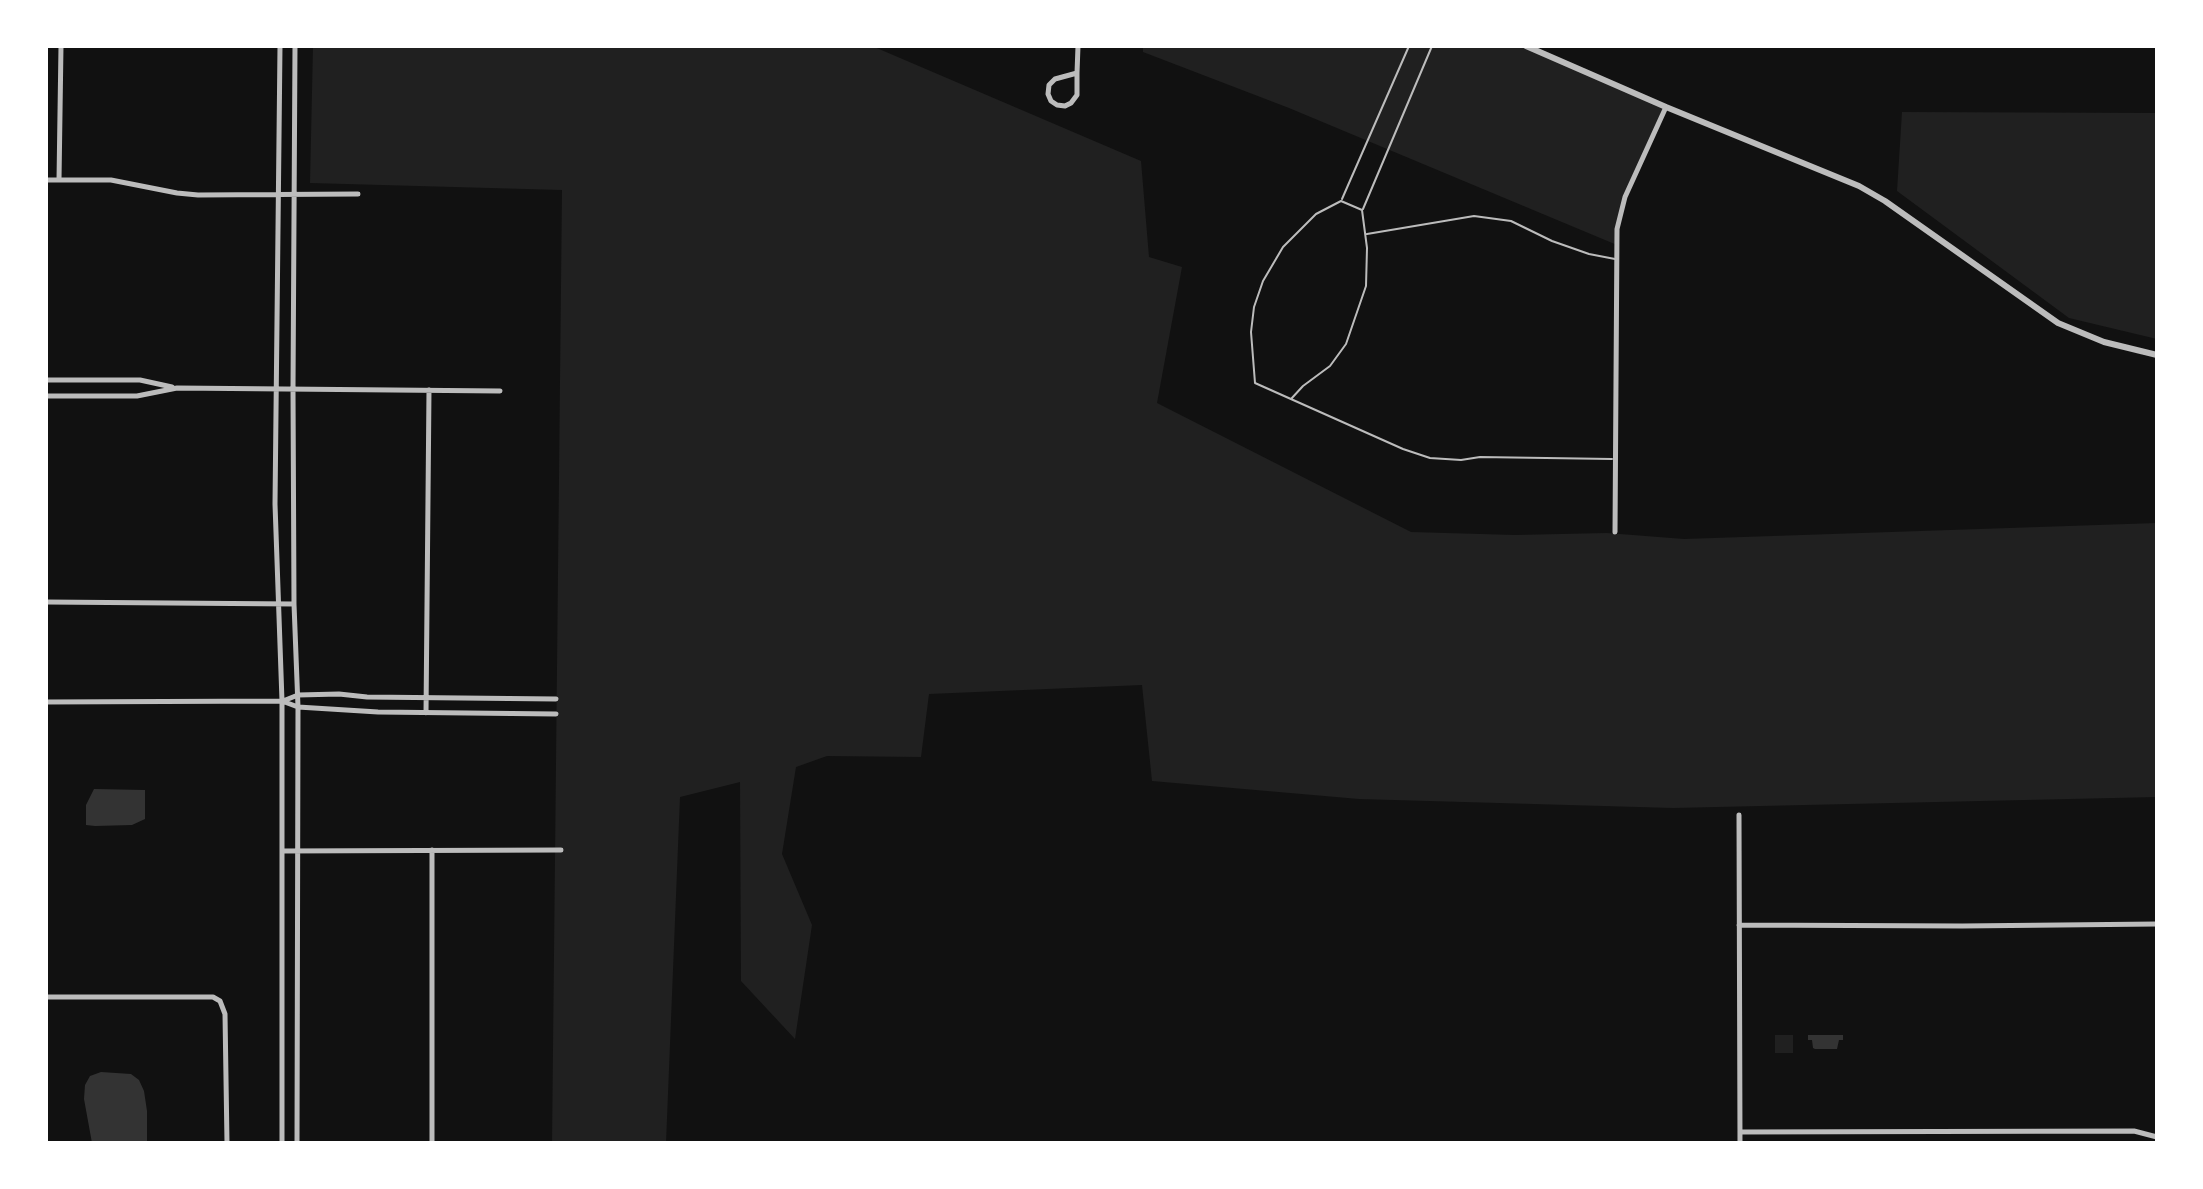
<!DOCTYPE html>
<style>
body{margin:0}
#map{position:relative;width:2203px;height:1189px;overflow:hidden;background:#111;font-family:"Archivo Narrow",sans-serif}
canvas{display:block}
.frame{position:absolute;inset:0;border:48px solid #fff;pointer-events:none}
</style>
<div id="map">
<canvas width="2203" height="1189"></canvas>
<div class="frame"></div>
</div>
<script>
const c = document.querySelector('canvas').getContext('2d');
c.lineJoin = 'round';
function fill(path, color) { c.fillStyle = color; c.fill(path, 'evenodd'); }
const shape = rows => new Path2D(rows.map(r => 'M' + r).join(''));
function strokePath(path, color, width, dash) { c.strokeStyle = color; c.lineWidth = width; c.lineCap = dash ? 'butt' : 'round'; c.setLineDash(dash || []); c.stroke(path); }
fill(shape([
 [313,46,872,46,1141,161,1149,257,1182,267,1157,403,1411,532,1515,535,1607,533,1684,539,2157,523,2157,797,1673,808,1359,799,1152,781,1142,685,929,694,921,757,827,756,796,767,782,854,812,925,795,1039,741,981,740,782,680,797,666,1143,552,1143,562,190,310,183],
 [1143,46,1524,46,1666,107,1625,197,1617,245,1289,108,1143,52],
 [1902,112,2157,113,2157,339,2069,318,1897,191],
 [1775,1035,1793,1035,1793,1053,1775,1053]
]), '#202020');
fill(shape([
 [94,789,145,790,145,819,132,825,95,826,86,825,86,805],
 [1808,1035,1843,1035,1843,1040,1839,1040,1837,1049,1815,1049,1813,1048,1812,1040,1808,1040],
 [101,1072,131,1074,139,1080,144,1091,147,1111,147,1143,92,1143,84,1099,85,1085,90,1076]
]), '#333');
strokePath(shape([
 [1342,199,1409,46],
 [1363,209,1432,46],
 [1367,234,1474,216,1511,221,1552,241,1589,254,1615,259],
 [1291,399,1303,386,1330,366,1346,344,1366,286,1367,248,1362,210,1341,201,1316,214,1283,247,1263,281,1254,307,1251,332,1255,383,1403,449,1430,458,1461,460,1480,457,1612,459]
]), '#bcbcbc', 2);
strokePath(shape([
 [280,46,275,504,282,701,282,1143],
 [295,46,293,389,294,604,298,707,297,1143],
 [1077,73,1055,79,1049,85,1048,94,1051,101,1057,105,1065,106,1071,103,1077,95,1077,73,1078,46],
 [46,180,111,180,177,193,198,195,358,194],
 [59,180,61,46],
 [46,380,140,380,172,387],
 [46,396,137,396,177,388,500,391],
 [1615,532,1617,229,1625,197,1666,107],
 [46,602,294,604],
 [283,701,298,695,339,694,367,697,556,699],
 [46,702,282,701,298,707,378,712,556,714],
 [426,713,429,390],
 [1739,815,1740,1143],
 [282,851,561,850],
 [1739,925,1962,926,2157,924],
 [46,997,213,997,220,1001,225,1014,227,1143],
 [1740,1132,2134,1131,2157,1137],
 [432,1143,432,850]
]), '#bcbcbc', 5);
strokePath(shape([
 [1526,46,1666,107,1859,186,1885,201,2058,323,2104,342,2157,355]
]), '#bcbcbc', 6);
</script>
